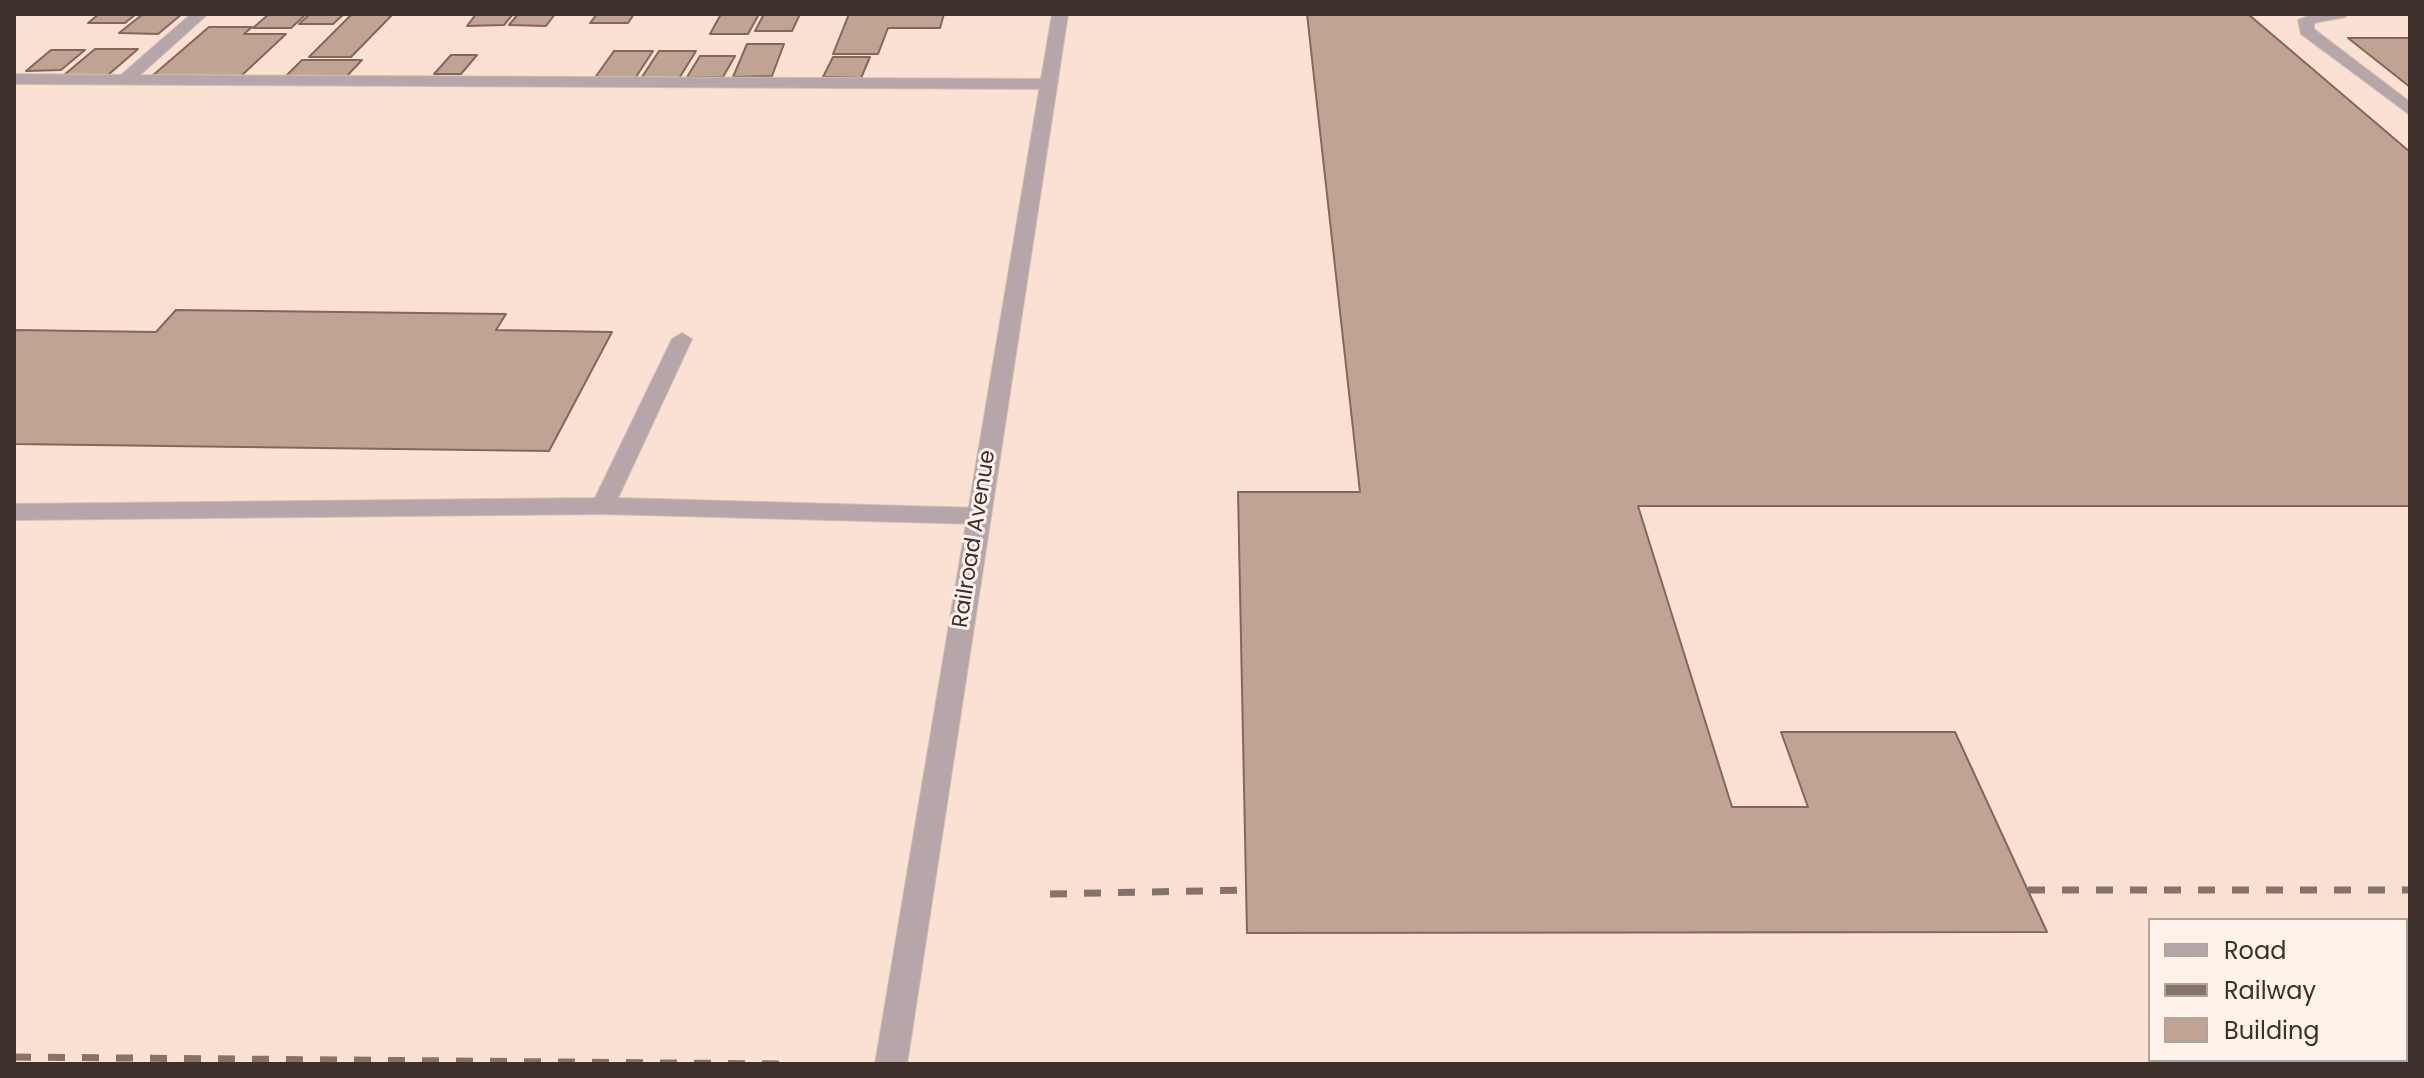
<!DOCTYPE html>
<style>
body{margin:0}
#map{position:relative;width:2424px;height:1078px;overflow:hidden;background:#fbe1d4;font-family:Poppins,sans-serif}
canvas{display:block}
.frame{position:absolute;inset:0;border:16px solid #3d302a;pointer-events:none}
.legend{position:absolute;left:2148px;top:918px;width:260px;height:144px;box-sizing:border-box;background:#fff2eb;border:2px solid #b1a49e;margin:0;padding:10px 14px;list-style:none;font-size:24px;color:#3d302a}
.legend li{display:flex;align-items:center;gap:16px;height:40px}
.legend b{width:40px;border:2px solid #b1a49e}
</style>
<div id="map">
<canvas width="2424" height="1078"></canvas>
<div class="frame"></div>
<ul class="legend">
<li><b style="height:10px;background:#b6a6a9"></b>Road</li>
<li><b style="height:10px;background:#85736a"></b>Railway</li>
<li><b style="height:22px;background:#c1a393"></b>Building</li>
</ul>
</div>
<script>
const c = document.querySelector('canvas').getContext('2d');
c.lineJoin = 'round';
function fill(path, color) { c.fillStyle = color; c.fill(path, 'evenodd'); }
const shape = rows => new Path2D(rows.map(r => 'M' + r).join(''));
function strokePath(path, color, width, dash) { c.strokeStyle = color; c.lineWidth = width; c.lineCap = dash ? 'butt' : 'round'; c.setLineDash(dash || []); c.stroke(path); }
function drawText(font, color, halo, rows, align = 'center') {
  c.font = font + ' Poppins,sans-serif'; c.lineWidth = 6; c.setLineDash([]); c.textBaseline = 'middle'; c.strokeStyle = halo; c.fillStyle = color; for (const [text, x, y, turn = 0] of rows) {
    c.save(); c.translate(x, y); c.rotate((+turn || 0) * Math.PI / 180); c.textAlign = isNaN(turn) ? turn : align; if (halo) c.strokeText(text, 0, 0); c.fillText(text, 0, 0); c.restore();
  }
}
const building = shape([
 [99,14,136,14,125,23,88,23,99,14],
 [143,14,182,14,158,34,119,33,143,14],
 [269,14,306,14,291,28,253,28,269,14],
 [310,14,344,14,333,24,299,24,310,14],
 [352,14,393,14,351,57,309,57,352,14],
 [476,14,513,14,504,25,467,26,476,14],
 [518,14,555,14,546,26,509,25,518,14],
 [597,14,634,14,628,23,590,23,597,14],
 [721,14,759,14,748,34,710,34,721,14],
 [764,14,800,14,792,31,755,31,764,14],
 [849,14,944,14,940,28,888,28,878,54,833,54,849,14],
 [1307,14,2248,14,2410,152,2410,506,1638,506,1732,807,1808,807,1781,732,1955,732,2047,932,1247,933,1238,492,1360,492,1307,14],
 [209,27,252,27,244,34,286,34,240,77,152,76,209,27],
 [2348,38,2410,38,2410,87,2348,38],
 [747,44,784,44,772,76,733,77,747,44],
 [95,49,138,49,108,75,64,75,95,49],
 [51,50,85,50,61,70,26,71,51,50],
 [614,51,653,51,634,80,594,79,614,51],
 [659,51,696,51,678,80,640,80,659,51],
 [451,55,477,55,461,74,434,74,451,55],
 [700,56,735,56,723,77,687,77,700,56],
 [833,57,870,57,861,78,823,77,833,57],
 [302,60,362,60,344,79,283,79,302,60],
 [176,310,506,314,496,330,612,332,549,451,14,444,14,330,156,332,176,310]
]);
fill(building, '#c1a393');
strokePath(building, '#836759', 2);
const lane = shape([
 [191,14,208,14,140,75,1048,79,1056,84,1048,89,14,84,14,74,121,75,191,14],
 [2314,14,2348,14,2345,17,2314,23,2314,29,2410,102,2410,115,2301,34,2298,20,2314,14],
 [682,333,692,339,618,498,979,508,987,510,991,516,987,522,979,524,603,514,14,520,14,504,595,498,672,339,682,333]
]);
const street = shape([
 [1052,14,1068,14,907,1064,875,1064,1052,14]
]);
strokePath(lane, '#d5beb2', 2);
strokePath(street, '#d5beb2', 2);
fill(lane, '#b6a6a9');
fill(street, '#b6a6a9');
strokePath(shape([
 [2028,890,2410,890],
 [1050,894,1246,890],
 [14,1057,783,1064]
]), '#85736a', 7, [17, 17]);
drawText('22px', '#3d302a', '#fff2eb', [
 ["Railroad Avenue",975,539,-81]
]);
</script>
